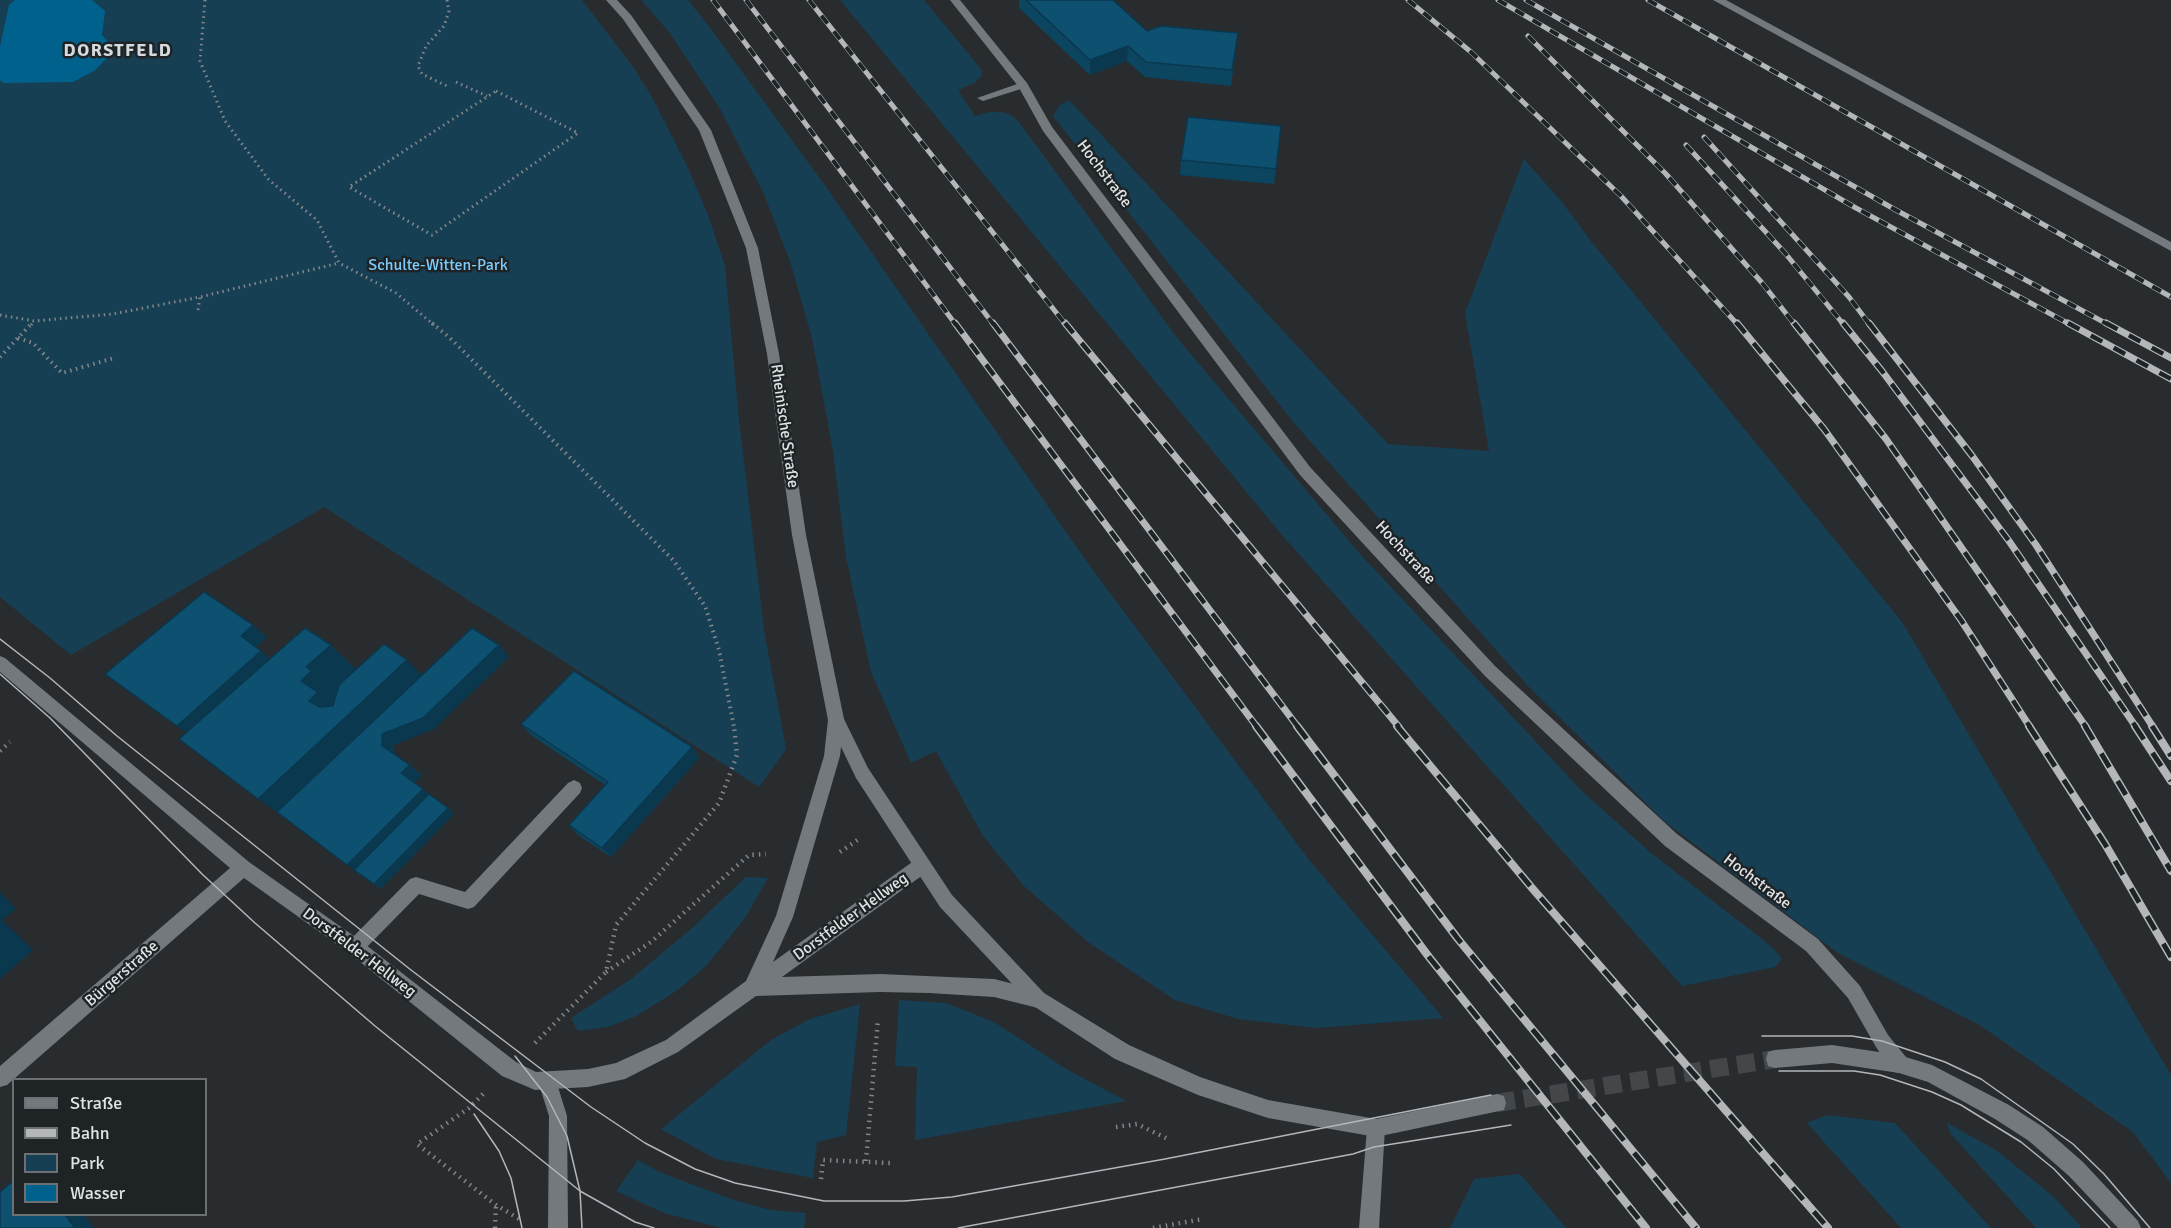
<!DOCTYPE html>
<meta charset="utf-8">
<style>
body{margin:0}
#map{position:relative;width:2171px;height:1228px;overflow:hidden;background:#282c2f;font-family:Signika,sans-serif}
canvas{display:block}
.legend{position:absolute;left:12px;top:1078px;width:195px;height:138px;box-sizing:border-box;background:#1e2326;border:2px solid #6c7072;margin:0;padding:8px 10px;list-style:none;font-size:18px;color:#e0e3e5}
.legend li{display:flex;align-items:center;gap:12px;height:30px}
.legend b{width:30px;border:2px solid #6c7072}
</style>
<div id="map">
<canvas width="2171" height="1228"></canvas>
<ul class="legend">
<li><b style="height:8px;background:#73797c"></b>Straße</li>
<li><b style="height:8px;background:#b4b7ba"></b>Bahn</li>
<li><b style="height:16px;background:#173f54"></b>Park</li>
<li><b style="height:16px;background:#00628c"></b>Wasser</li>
</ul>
</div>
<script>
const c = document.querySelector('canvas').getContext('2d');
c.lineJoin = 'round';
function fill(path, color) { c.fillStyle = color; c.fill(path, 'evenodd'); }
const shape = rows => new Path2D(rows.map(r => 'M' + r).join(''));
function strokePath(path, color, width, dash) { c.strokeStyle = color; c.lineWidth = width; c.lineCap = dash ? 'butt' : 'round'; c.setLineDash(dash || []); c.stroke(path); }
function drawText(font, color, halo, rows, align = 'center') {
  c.font = font + ' Signika,sans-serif'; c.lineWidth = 5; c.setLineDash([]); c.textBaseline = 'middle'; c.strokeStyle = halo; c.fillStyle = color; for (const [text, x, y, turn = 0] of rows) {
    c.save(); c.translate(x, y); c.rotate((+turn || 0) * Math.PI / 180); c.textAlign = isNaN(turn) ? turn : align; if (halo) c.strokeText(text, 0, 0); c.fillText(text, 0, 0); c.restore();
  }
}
fill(shape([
 [0,0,582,0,634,68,652,97,687,166,708,215,725,266,739,420,764,630,786,749,759,787,324,507,71,655,0,597],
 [641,0,688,0,711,29,826,187,1084,558,1309,860,1443,1018,1316,1028,1238,1019,1175,1000,1088,942,1025,887,983,836,936,751,911,763,871,672,846,557,833,451,812,338,790,261,763,192,719,107,669,32],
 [840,0,924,0,981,69,982,75,976,82,958,90,975,116,990,112,1002,112,1011,115,1019,122,1178,339,1361,555,1582,791,1651,853,1771,946,1782,959,1775,967,1682,986,1282,535],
 [1069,100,1388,444,1489,451,1465,313,1524,159,1562,202,1590,240,1902,622,2171,1075,2171,1183,2133,1132,1978,1024,1838,953,1664,821,1529,687,1294,423,1053,116,1060,105],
 [746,877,768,878,745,918,707,965,678,990,636,1016,608,1027,578,1031,571,1018,631,979,691,929],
 [899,1000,946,1003,994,1022,1068,1070,1126,1101,915,1140,917,1067,895,1066],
 [860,1004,846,1135,817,1142,813,1178,716,1159,661,1129,771,1040,810,1019],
 [1827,1115,1895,1123,1991,1228,1901,1228,1807,1123],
 [1947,1123,1996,1150,2055,1198,2082,1228,2036,1228,1950,1133],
 [638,1160,659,1172,731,1199,770,1210,806,1213,804,1228,721,1228,664,1213,616,1191],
 [1520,1174,1566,1228,1450,1228,1474,1179]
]), '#173f54');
fill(shape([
 [15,0,92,0,105,11,102,35,112,46,109,56,94,71,73,82,3,83,0,80,0,47,9,5]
]), '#00628c');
strokePath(shape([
 [1497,1103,1775,1059]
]), '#44474a', 18, [18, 9]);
strokePath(shape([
 [205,0,200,61,225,121,269,180,317,220,339,263,396,293,434,325],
 [447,0,449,11,444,26,426,46,418,66,422,74,449,87],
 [456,82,487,96],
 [496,91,578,133,432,235,349,187,496,91],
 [198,310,200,297],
 [0,315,34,321,113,314,200,297,339,263],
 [31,325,34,321]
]), '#84878a', 3, [1.5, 4]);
strokePath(shape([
 [432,323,450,338,674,561,705,606,719,650,734,727],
 [18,338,33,343,62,373,114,358],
 [0,357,32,323]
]), '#84878a', 4, [1.5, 4.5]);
strokePath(shape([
 [0,751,10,742],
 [840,852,859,839],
 [606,972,651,942,749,855,766,854],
 [535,1043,606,972,616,925,719,803,737,755,734,726],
 [483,1094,469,1108,417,1144,496,1205,521,1220],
 [1116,1127,1137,1124,1168,1139],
 [866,1161,878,1019],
 [821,1179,823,1160,890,1163],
 [495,1228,496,1205],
 [1153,1228,1203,1219]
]), '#84878a', 4.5, [1.5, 5]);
fill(shape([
 [1713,0,1726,0,2171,242,2171,251,1713,0],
 [1023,82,1027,83,1027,87,983,101,977,98,1023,82],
 [574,780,580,783,582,788,580,793,474,907,468,909,419,894,361,953,355,956,349,953,346,947,349,941,410,879,416,877,465,892,568,783,574,780],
 [547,1072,554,1074,567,1116,568,1228,548,1228,549,1116,538,1081,540,1074,547,1072]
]), '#73797c');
fill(shape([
 [950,0,960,0,1027,83,1052,127,1310,467,1495,666,1677,834,1818,939,1860,986,1888,1035,1906,1057,1908,1064,1906,1071,1899,1073,1892,1071,1876,1047,1848,998,1806,951,1665,846,1485,676,1300,475,1043,131,1018,86,950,0],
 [0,656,5,658,249,862,361,941,516,1062,536,1072,588,1069,616,1063,666,1040,746,981,776,916,824,756,828,720,830,715,836,713,842,715,844,720,840,756,793,917,773,962,915,860,921,858,927,860,929,866,927,872,782,977,880,974,994,979,1038,990,1044,993,1047,999,1044,1005,1038,1008,994,997,929,993,880,992,756,996,678,1052,625,1079,588,1087,535,1090,502,1076,349,953,244,878,7,1085,0,1087,0,1066,230,868,0,672,0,656],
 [1376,1119,1383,1121,1385,1128,1379,1228,1359,1228,1367,1128,1369,1121,1376,1119]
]), '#73797c');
fill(shape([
 [606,0,617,0,631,15,711,130,758,248,779,354,806,535,844,719,868,768,952,895,1044,993,1129,1045,1200,1077,1268,1100,1376,1119,1497,1094,1504,1096,1506,1103,1504,1110,1376,1137,1268,1118,1198,1095,1115,1059,1032,1005,940,907,856,778,828,720,792,535,767,354,746,248,699,130,623,19,606,0],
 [1832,1045,1899,1055,1932,1065,2009,1105,2043,1127,2083,1162,2138,1221,2141,1228,2118,1228,2069,1176,2029,1141,1995,1119,1928,1082,1899,1073,1832,1063,1775,1068,1768,1066,1766,1059,1768,1052,1775,1050,1832,1045]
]), '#73797c');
strokePath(shape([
 [0,639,50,678,117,736,411,970,591,1107,645,1143,695,1169,735,1183,824,1201,904,1201,952,1197,1165,1159,1491,1095],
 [0,674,50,718,202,874,255,923,375,1026,580,1191,635,1222,654,1228],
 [1762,1036,1852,1036,1882,1041,1945,1062,1981,1079,2073,1144,2104,1174,2150,1228],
 [515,1056,547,1097,567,1136,580,1191,582,1228],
 [1779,1071,1854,1071,1880,1075,1932,1092,1961,1105,2021,1142,2054,1169,2110,1228],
 [474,1114,499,1151,511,1178,522,1228],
 [958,1228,1353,1154,1374,1147,1511,1125]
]), '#b4b7ba', 1.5);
const railFar2 = shape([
 [713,0,956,325],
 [746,0,994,325],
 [809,0,1066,325],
 [1408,0,1471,52,1621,196,1738,325],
 [1498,0,1856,208,2071,325],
 [1526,0,1894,209,2109,325],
 [1648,0,2171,297],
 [1528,36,1666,174,1763,284,1795,325],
 [1704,137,1849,297,1870,325],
 [1686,145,1785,253,1844,325]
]);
const railFar1 = shape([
 [955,323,1257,727],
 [993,323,1298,727],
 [1065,323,1399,727],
 [1737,323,1824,429,1961,620,2030,727],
 [1794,323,1886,439,2086,727],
 [1843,323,1882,371,2009,541,2136,727],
 [1869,323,1973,457,2036,545,2153,727],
 [2068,323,2171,379],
 [2106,323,2171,358]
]);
const rail = shape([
 [1256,726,1429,957,1646,1228],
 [1297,726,1458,939,1696,1228],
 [1397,726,1532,888,1828,1228],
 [2029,726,2105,844,2171,957],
 [2085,726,2171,871],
 [2135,726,2171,781],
 [2152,726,2171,756]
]);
strokePath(railFar2, '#b4b7ba', 5);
strokePath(railFar1, '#b4b7ba', 7);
strokePath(rail, '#b4b7ba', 8);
strokePath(railFar2, '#1e2326', 4, [10]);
strokePath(railFar1, '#1e2326', 4.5, [13]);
strokePath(rail, '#1e2326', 5, [16]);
fill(shape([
 [1019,0,1113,0,1147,31,1236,49,1231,86,1145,77,1127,61,1090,75,1019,8],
 [1181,160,1276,169,1274,184,1180,175],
 [521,724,692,747,699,758,611,857,578,835,569,825,605,785,531,735]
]), '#0c4560');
fill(shape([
 [1128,46,1127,61,1090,75,1090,60],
 [253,625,267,637,255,648,241,636],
 [331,645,359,672,336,693,341,697,333,705,346,717,407,660,433,687,499,645,509,657,434,729,394,745,395,757,291,822,258,799,309,701,301,681,306,667],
 [261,651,275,663,192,737,177,726],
 [692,747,699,758,611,857,602,848],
 [410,765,422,775,413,784,401,773],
 [423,789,435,800,361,874,347,865],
 [448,808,454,814,381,889,374,884],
 [0,892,16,909,2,920,33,950,0,979],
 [65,1215,84,1215,94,1228,75,1228]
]), '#0a384e');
const building = shape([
 [1026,0,1113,0,1147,31,1161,26,1238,33,1232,70,1146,62,1128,46,1090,60,1026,0],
 [1188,117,1281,126,1276,169,1181,160,1188,117],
 [204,592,253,625,241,636,261,651,177,726,105,674,204,592],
 [305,628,331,645,306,667,312,670,301,681,318,692,309,701,320,707,333,706,339,685,384,644,407,660,258,799,179,739,305,628],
 [472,628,499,645,423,718,382,734,382,746,410,765,401,773,423,789,347,865,277,812,472,628],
 [574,671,692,747,602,848,569,825,608,782,521,724,574,671],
 [429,794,448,808,374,884,354,870,429,794],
 [14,1180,14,1215,65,1215,75,1228,0,1228,0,1192,14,1180]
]);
fill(building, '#0e5070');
strokePath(building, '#0a384e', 1.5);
drawText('16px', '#e0e3e5', '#1e2326', [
 ["Hochstraße",1104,174,53],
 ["Rheinische Straße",784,426,82],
 ["Hochstraße",1405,553,47],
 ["Hochstraße",1757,882,37],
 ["Dorstfelder Hellweg",851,917,-36],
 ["Dorstfelder Hellweg",359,953,37],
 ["Bürgerstraße",122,974,-41]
]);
drawText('16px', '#7bcdfd', '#1e2326', [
 ["Schulte-Witten-Park",438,266]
]);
c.letterSpacing = '1.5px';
drawText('bold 18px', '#d4dade', '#1e2326', [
 ["DORSTFELD",118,51]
]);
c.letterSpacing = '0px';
</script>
